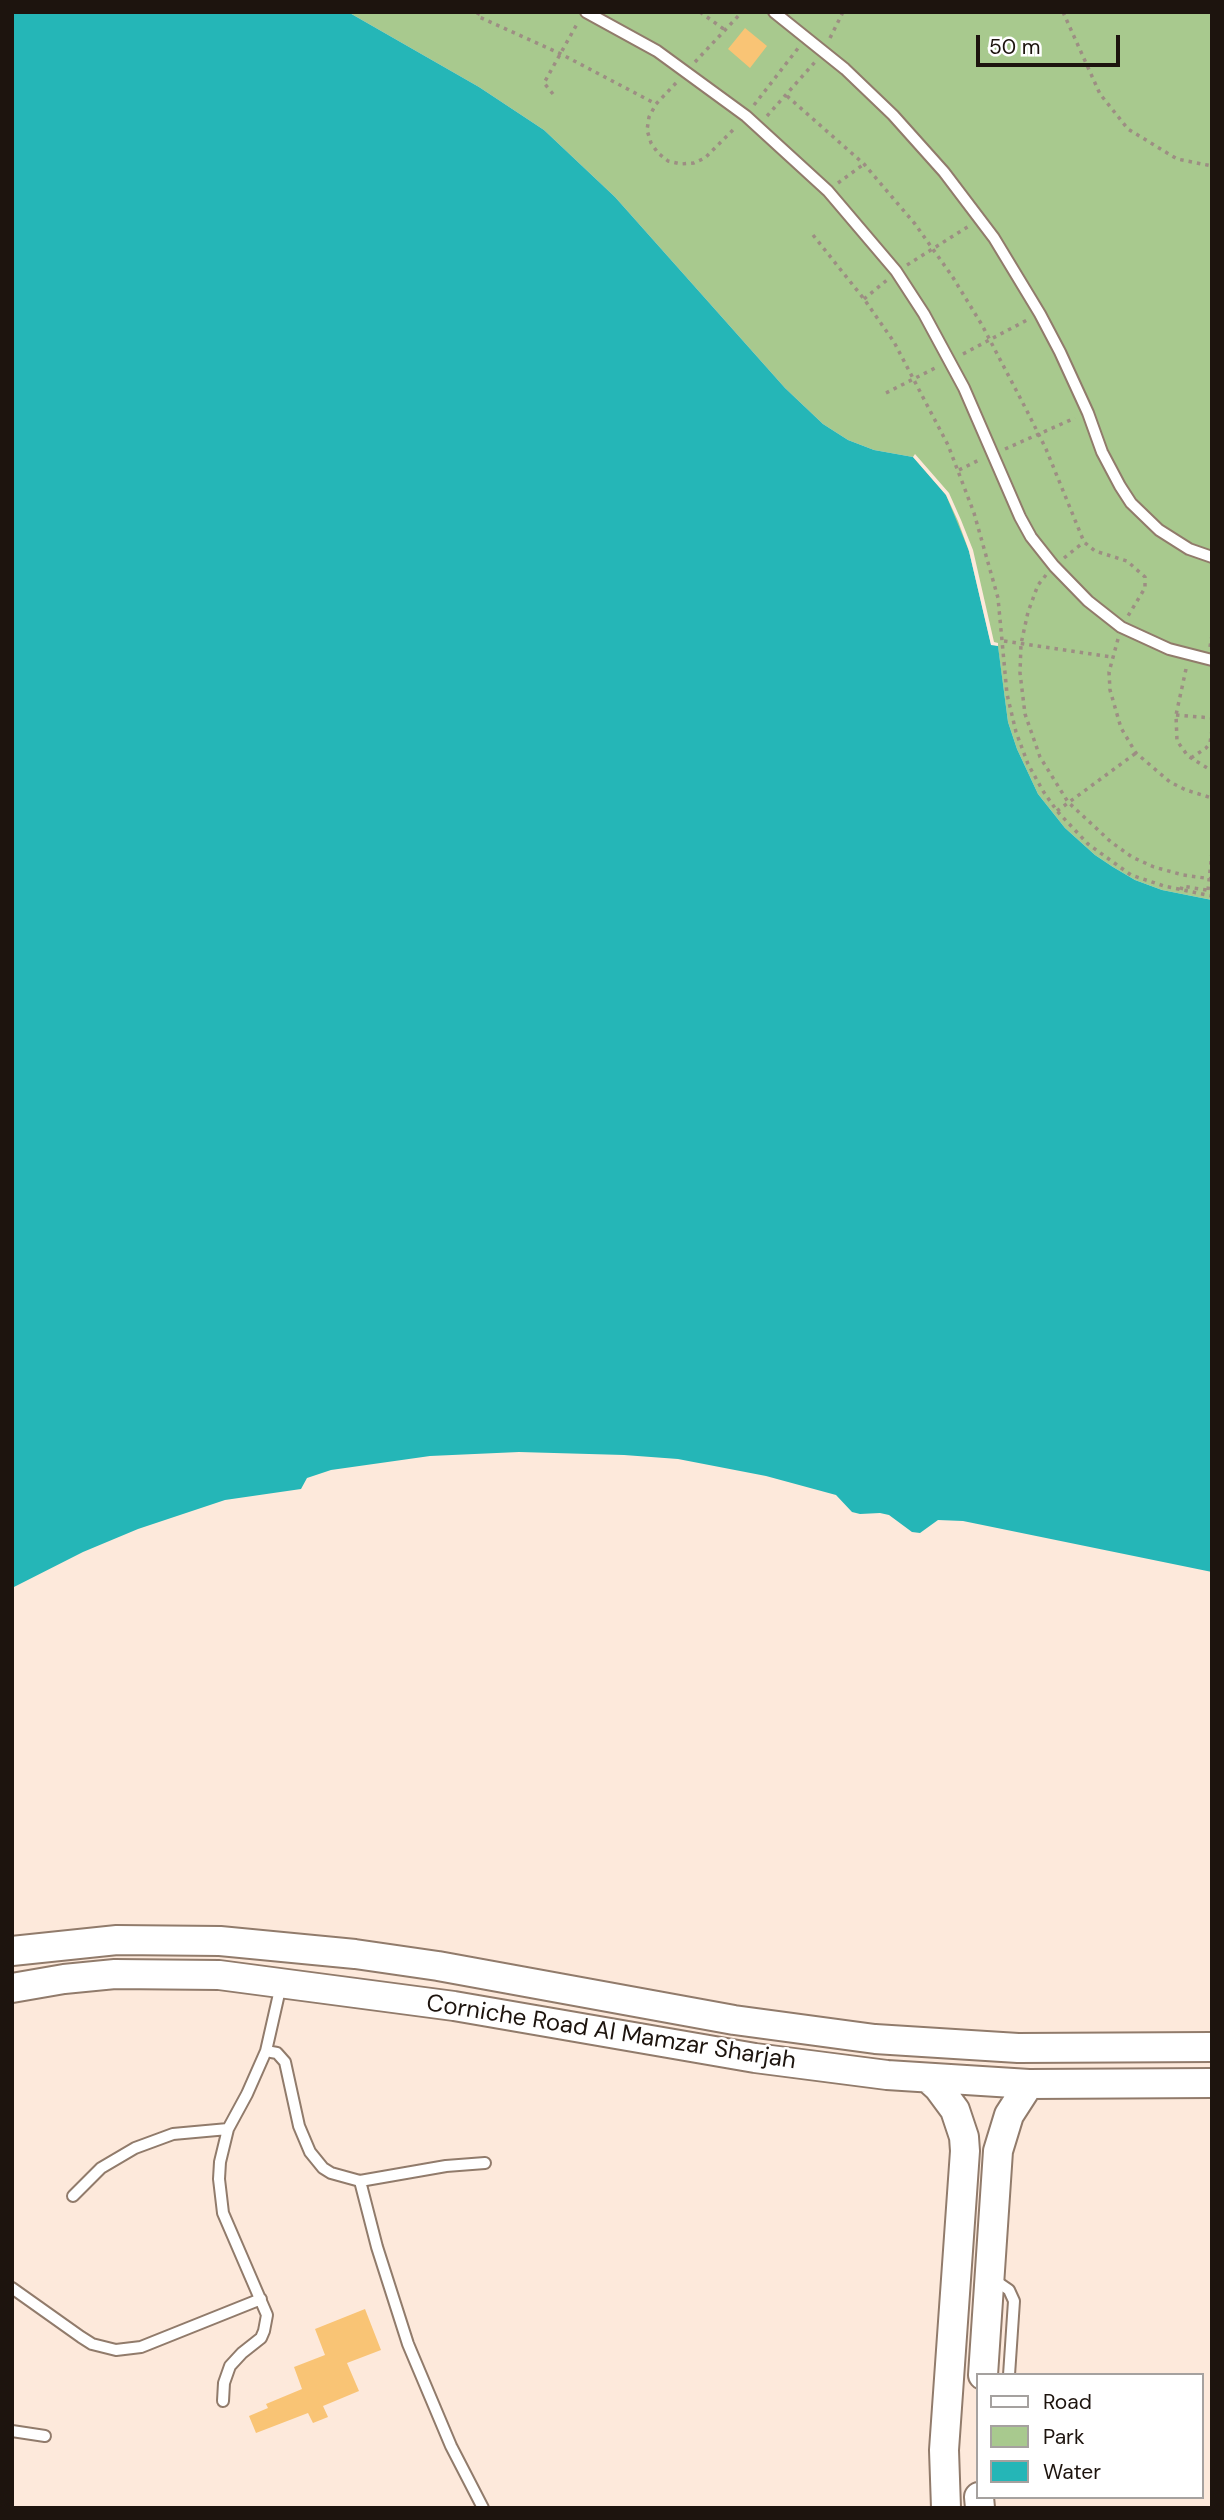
<!DOCTYPE html>
<style>
body{margin:0}
#map{position:relative;width:1224px;height:2520px;overflow:hidden;background:#fde9db;font-family:"DM Sans",sans-serif}
canvas{display:block}
.frame{position:absolute;inset:0;border:14px solid #1d140e;pointer-events:none}
.legend{position:absolute;left:976px;top:2373px;width:228px;height:126px;box-sizing:border-box;background:#fff;border:2px solid #a5a19f;margin:0;padding:9px 12px;list-style:none;font-size:21px;color:#1d140e}
.legend li{display:flex;align-items:center;gap:14px;height:35px}
.legend b{width:35px;border:2px solid #a5a19f}
.scale{position:absolute;left:976px;top:35px;width:144px;height:32px;box-sizing:border-box;border:4px solid #1d140e;border-top:0;padding-left:9px;font-size:21px;line-height:24px;white-space:nowrap;color:#1d140e;-webkit-text-stroke:5px #fff;paint-order:stroke}
</style>
<div id="map">
<canvas width="1224" height="2520"></canvas>
<div class="frame"></div>
<ul class="legend">
<li><b style="height:9px;background:#fff"></b>Road</li>
<li><b style="height:19px;background:#a8c98e"></b>Park</li>
<li><b style="height:19px;background:#25b6b7"></b>Water</li>
</ul>
<div class="scale">50 m</div>
</div>
<script>
const c = document.querySelector('canvas').getContext('2d');
c.lineJoin = 'round';
function fill(path, color) { c.fillStyle = color; c.fill(path, 'evenodd'); }
const shape = rows => new Path2D(rows.map(r => 'M' + r).join(''));
function strokePath(path, color, width, dash) { c.strokeStyle = color; c.lineWidth = width; c.lineCap = dash ? 'butt' : 'round'; c.setLineDash(dash || []); c.stroke(path); }
function drawText(font, color, halo, rows, align = 'center') {
  c.font = font + ' "DM Sans",sans-serif'; c.lineWidth = 5; c.setLineDash([]); c.textBaseline = 'middle'; c.strokeStyle = halo; c.fillStyle = color; for (const [text, x, y, turn = 0] of rows) {
    c.save(); c.translate(x, y); c.rotate((+turn || 0) * Math.PI / 180); c.textAlign = isNaN(turn) ? turn : align; if (halo) c.strokeText(text, 0, 0); c.fillText(text, 0, 0); c.restore();
  }
}
fill(shape([
 [348,12,1212,12,1212,900,1162,890,1135,880,1113,867,1095,855,1065,828,1038,794,1017,749,1008,722,998,647,991,645,969,551,913,457,874,450,848,440,823,424,785,388,615,197,544,130,479,87]
]), '#a8c98e');
fill(shape([
 [12,12,348,12,479,87,544,130,615,197,785,388,823,424,848,440,874,450,913,457,946,495,969,551,991,644,998,646,1008,722,1017,749,1038,794,1065,828,1095,855,1113,867,1135,880,1162,890,1212,900,1212,1572,963,1521,938,1520,920,1533,912,1532,889,1515,880,1513,860,1514,852,1512,836,1495,766,1476,678,1459,624,1455,519,1452,430,1456,331,1470,307,1478,301,1489,225,1500,138,1529,83,1552,12,1588]
]), '#25b6b7');
fill(shape([
 [915,454,949,493,961,520,973,550,994,642,998,643,998,646,991,645,969,551,958,521,946,495,913,457]
]), '#fde9db');
fill(shape([
 [745,28,767,46,750,68,728,49],
 [365,2309,381,2350,347,2363,359,2391,323,2406,328,2417,313,2423,308,2413,256,2433,249,2416,268,2408,266,2404,302,2389,294,2367,325,2355,315,2329]
]), '#f9c475');
const service = shape([
 [586,12,657,51,746,116,828,191,896,271,924,314,964,388,1020,517,1031,537,1054,566,1088,601,1121,627,1169,649,1212,660],
 [774,12,845,69,893,115,944,172,994,238,1040,314,1060,352,1088,413,1102,452,1120,486,1131,503,1159,530,1189,549,1212,557],
 [266,2051,277,2053,285,2062,299,2126,310,2152,323,2168,331,2173,360,2181,446,2166,485,2163],
 [360,2181,377,2247,408,2344,451,2446,483,2508],
 [73,2196,101,2168,135,2148,173,2134,228,2129],
 [993,2279,1009,2290,1014,2301,1009,2375],
 [12,2288,81,2337,92,2344,116,2350,141,2347,261,2299],
 [223,2401,224,2383,230,2366,242,2353,261,2338,264,2331,267,2315,223,2213,219,2179,220,2162,228,2129,247,2094,266,2051,281,1985],
 [12,2431,45,2436]
]);
const tertiary = shape([
 [12,1951,117,1940,220,1941,355,1954,438,1966,734,2020,875,2039,1018,2048,1212,2047],
 [12,1988,64,1979,115,1974,219,1975,454,2006,755,2058,887,2075,1029,2084,1212,2083],
 [928,2078,938,2087,955,2110,964,2137,965,2151,944,2450,946,2508],
 [983,2375,998,2151,1009,2115,1029,2084],
 [979,2497,980,2508]
]);
strokePath(service, '#917b6b', 14);
strokePath(tertiary, '#917b6b', 32);
strokePath(shape([
 [479,12,477,16,561,54,656,104],
 [700,12,725,30],
 [1063,12,1100,94,1128,129,1177,159,1212,166],
 [830,38,843,12],
 [695,62,742,12],
 [676,83,656,104,649,117,647,130,651,143,658,153,668,161,681,164,694,163,705,158,736,127],
 [553,94,544,83,577,24],
 [787,96,864,164,915,224,952,276,982,325,1027,411,1046,449,1084,542,1095,551,1127,561,1145,577,1145,588,1128,616],
 [754,105,799,47],
 [767,116,815,62],
 [838,183,864,164],
 [813,235,864,299,894,342,948,445,974,513,998,598,1007,694,1016,732,1028,764,1043,791,1057,811,1088,844,1131,875,1164,886,1212,896],
 [907,265,969,226],
 [864,299,887,280],
 [963,354,1027,320],
 [886,393,937,367],
 [1005,449,1075,418],
 [959,470,979,460],
 [1064,558,1084,542],
 [1046,575,1038,585,1028,612,1021,644,1020,673,1025,714,1040,757,1068,802,1111,842,1132,857,1154,867,1183,875,1212,879],
 [1118,639,1109,672,1110,690,1121,728,1136,753,1170,782,1186,790,1212,798],
 [1004,641,1112,657],
 [1210,647,1212,635],
 [1186,669,1176,715,1177,741,1188,756,1212,771],
 [1176,715,1212,718],
 [1191,758,1206,748,1210,743,1212,730],
 [1057,811,1136,753],
 [1181,890,1182,886,1212,891],
 [1208,890,1212,852]
]), '#9d8e83', 3.5, [3.5, 5]);
strokePath(service, '#fff', 10);
strokePath(tertiary, '#fff', 28);
drawText('24px', '#1d140e', '#fff', [
 ["Corniche Road Al Mamzar Sharjah",611,2033,9]
]);
</script>
